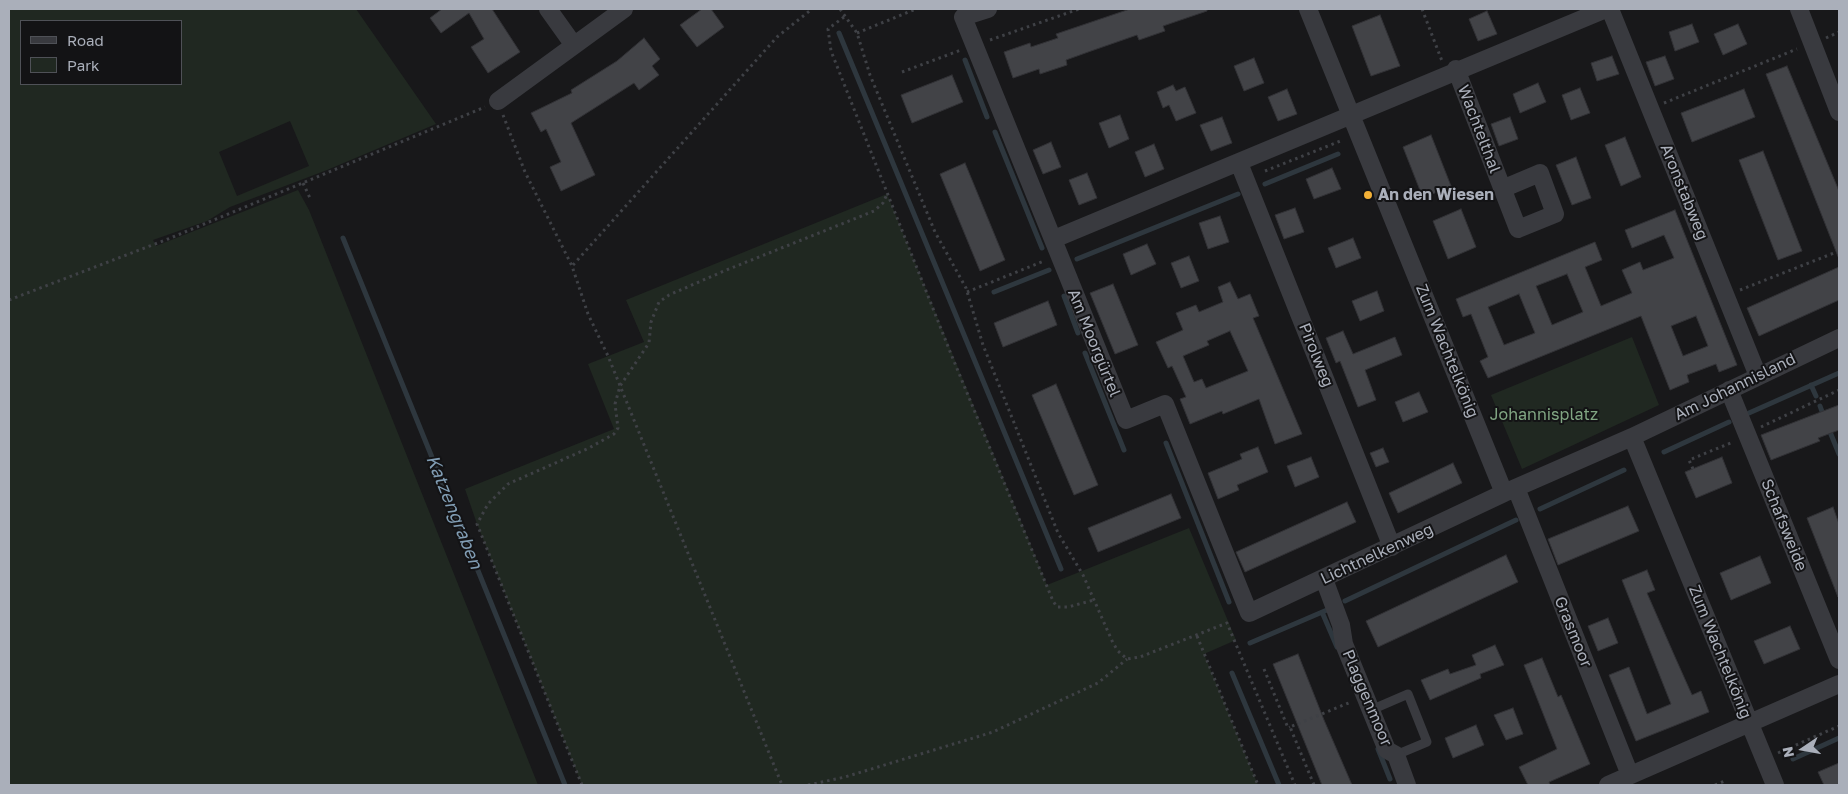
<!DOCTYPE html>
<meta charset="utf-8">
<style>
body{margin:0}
#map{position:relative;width:1848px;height:794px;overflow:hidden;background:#18181a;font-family:"Golos Text",sans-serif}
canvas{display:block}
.frame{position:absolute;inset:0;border:10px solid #aaafba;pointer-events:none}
.legend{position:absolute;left:20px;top:20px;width:162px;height:65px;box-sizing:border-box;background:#131315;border:1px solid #4f5157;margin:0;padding:6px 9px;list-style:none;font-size:15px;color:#aaafba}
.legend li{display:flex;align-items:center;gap:10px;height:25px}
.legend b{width:25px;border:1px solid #4f5157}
.north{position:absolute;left:1778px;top:724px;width:50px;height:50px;-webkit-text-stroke:4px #131315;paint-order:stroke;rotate:258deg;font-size:14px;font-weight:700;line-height:20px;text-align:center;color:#aaafba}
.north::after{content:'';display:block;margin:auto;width:18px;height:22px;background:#aaafba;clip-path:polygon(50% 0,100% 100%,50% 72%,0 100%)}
</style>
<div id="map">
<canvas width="1848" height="794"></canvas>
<div class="frame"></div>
<ul class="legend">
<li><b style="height:6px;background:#393a3f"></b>Road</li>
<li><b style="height:14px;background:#202821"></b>Park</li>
</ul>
<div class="north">N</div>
</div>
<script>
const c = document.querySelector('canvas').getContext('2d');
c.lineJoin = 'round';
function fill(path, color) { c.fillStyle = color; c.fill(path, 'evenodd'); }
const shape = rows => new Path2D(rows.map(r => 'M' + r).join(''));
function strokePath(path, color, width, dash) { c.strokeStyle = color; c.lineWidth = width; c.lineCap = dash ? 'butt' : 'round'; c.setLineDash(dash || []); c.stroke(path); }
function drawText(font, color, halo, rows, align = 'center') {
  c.font = font + ' "Golos Text",sans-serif'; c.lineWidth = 4; c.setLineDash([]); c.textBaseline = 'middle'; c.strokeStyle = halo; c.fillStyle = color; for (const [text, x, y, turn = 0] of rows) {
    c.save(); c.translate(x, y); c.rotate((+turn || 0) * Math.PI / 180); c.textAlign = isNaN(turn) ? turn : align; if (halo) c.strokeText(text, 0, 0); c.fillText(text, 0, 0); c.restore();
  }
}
fill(shape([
 [9,9,356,9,436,124,327,170,230,207,207,221,153,240,156,246,298,190,309,210,538,785,9,785],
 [21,21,181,21,181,84,21,84],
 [290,121,309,166,237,196,219,152],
 [887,194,1047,585,1189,528,1236,640,1204,654,1258,785,582,785,477,524,465,489,614,429,588,364,644,342,626,300],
 [1632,337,1659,405,1522,469,1491,395]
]), '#202821');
strokePath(shape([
 [839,33,1061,569],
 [965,60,987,117],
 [995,132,1042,248],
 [1265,184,1338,154],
 [343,238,565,785],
 [1077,259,1238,194],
 [994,292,1049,270],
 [1064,296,1078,333],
 [1085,353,1124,450],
 [1811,385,1816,396],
 [1820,406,1824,417],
 [1749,413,1839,373],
 [1828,427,1839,454],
 [1166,443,1229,602],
 [1664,452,1729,422],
 [1540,509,1624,470],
 [1345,601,1516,520],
 [1322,612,1337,647],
 [1250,643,1327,610],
 [1232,673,1279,785],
 [1378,749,1390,779],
 [1793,759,1839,738]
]), '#2e373e', 5);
const building = shape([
 [442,9,492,9,520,52,488,73,471,47,484,39,469,13,441,33,430,18,442,9],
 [702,9,711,9,724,27,697,47,680,25,702,9],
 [1130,9,1207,9,1207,11,1163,26,1165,31,1139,40,1137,35,1091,51,1066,60,1067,65,1040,74,1039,69,1013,78,1004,52,1030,43,1031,47,1058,38,1056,34,1130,9],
 [1487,11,1497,34,1478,41,1469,19,1487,11],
 [1380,15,1400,66,1371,76,1352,26,1380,15],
 [1692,24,1699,42,1675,51,1669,32,1692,24],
 [1738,24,1747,44,1723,55,1714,34,1738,24],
 [644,38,660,59,652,66,659,75,639,90,634,83,571,123,595,175,561,191,550,167,561,162,546,129,541,132,531,113,572,93,571,90,617,61,644,38],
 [1612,56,1619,74,1597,81,1591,63,1612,56],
 [1665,56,1674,79,1655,86,1646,62,1665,56],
 [1254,58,1264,83,1244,91,1234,66,1254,58],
 [1787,66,1839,191,1839,259,1766,74,1787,66],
 [952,75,963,102,912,123,901,95,952,75],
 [1538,83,1546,102,1520,113,1513,94,1538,83],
 [1173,85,1176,91,1185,87,1196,113,1176,121,1169,105,1163,108,1157,92,1173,85],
 [1580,88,1590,113,1571,120,1562,95,1580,88],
 [1287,89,1297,114,1278,121,1268,97,1287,89],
 [1744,89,1755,117,1692,142,1681,113,1744,89],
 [1120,115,1129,139,1109,148,1099,123,1120,115],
 [1222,117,1232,143,1211,151,1200,125,1222,117],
 [1510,117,1518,139,1499,146,1491,124,1510,117],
 [1431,135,1451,186,1423,198,1403,147,1431,135],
 [1625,137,1641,177,1621,186,1605,145,1625,137],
 [1051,142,1061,167,1043,174,1033,150,1051,142],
 [1154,144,1164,169,1145,177,1135,152,1154,144],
 [1763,151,1802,251,1778,260,1739,160,1763,151],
 [1576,157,1591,198,1572,205,1556,165,1576,157],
 [965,163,1005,260,980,271,940,174,965,163],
 [1332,168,1341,189,1314,199,1306,179,1332,168],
 [1087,173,1097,198,1079,205,1069,180,1087,173],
 [1295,208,1304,232,1284,239,1275,215,1295,208],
 [1461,209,1476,247,1448,259,1433,221,1461,209],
 [1675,210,1737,365,1719,372,1716,364,1687,375,1689,382,1670,390,1641,316,1488,378,1480,361,1488,357,1471,314,1463,317,1456,299,1595,242,1602,260,1585,267,1601,306,1632,293,1622,270,1640,262,1643,270,1674,258,1664,235,1632,248,1625,230,1675,210],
 [1567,274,1583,312,1552,325,1536,286,1567,274],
 [1519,294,1535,333,1504,345,1488,307,1519,294],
 [1696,316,1708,346,1683,356,1671,326,1696,316],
 [1220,216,1229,242,1208,249,1199,223,1220,216],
 [1353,238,1361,258,1336,268,1328,248,1353,238],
 [1147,244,1156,264,1131,275,1123,254,1147,244],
 [1189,256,1199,281,1181,288,1171,263,1189,256],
 [1839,267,1839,300,1759,336,1747,308,1839,267],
 [1230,282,1238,299,1250,294,1259,316,1253,318,1302,434,1275,444,1259,399,1223,414,1222,411,1190,424,1180,399,1186,397,1172,366,1168,368,1156,342,1183,330,1176,313,1196,305,1199,312,1223,302,1218,287,1230,282],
 [1230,331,1248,371,1206,388,1202,379,1194,382,1183,356,1209,345,1207,341,1230,331],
 [1113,284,1138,345,1115,354,1090,293,1113,284],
 [1377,291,1384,311,1360,321,1352,301,1377,291],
 [1048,301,1057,325,1003,347,994,323,1048,301],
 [1343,331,1353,354,1395,337,1402,355,1365,370,1376,400,1358,407,1340,361,1336,363,1326,338,1343,331],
 [1056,384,1098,485,1074,495,1032,395,1056,384],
 [1419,392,1428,412,1403,422,1395,402,1419,392],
 [1839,405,1839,430,1818,438,1820,441,1771,460,1761,435,1839,405],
 [1258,447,1268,472,1237,485,1239,490,1218,499,1208,473,1242,459,1240,454,1258,447],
 [1383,448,1389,462,1376,467,1370,453,1383,448],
 [1311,457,1319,477,1295,487,1287,466,1311,457],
 [1722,457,1732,483,1696,498,1685,472,1722,457],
 [1453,463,1462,483,1398,513,1389,493,1453,463],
 [1171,494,1181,518,1098,552,1088,528,1171,494],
 [1347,502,1356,522,1245,572,1236,552,1347,502],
 [1628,506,1639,531,1558,565,1548,539,1628,506],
 [1833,507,1839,524,1838,597,1807,518,1833,507],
 [1506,555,1518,582,1378,647,1366,621,1506,555],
 [1760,556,1771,583,1731,600,1720,573,1760,556],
 [1647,570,1655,590,1647,593,1675,657,1692,695,1701,691,1709,712,1636,741,1609,675,1629,667,1647,714,1671,704,1622,580,1647,570],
 [1608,618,1618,643,1598,651,1588,626,1608,618],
 [1790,626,1800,649,1764,664,1754,641,1790,626],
 [1495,645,1504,665,1480,674,1481,678,1430,700,1421,680,1448,669,1450,674,1476,665,1472,655,1495,645],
 [1298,654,1324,720,1352,785,1322,785,1273,664,1298,654],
 [1542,658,1558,697,1561,695,1590,764,1549,782,1550,785,1528,785,1519,767,1557,749,1524,665,1542,658],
 [1513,708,1523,734,1506,740,1494,715,1513,708],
 [1476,725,1484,745,1453,758,1445,738,1476,725],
 [1839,763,1839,785,1824,785,1818,772,1839,763]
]);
fill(building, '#424347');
strokePath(building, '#323236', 1);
strokePath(shape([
 [840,9,857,33,870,75,935,232,966,288,983,345,1058,533,1083,575,1113,643,1118,651,1127,659,1140,657,1227,623,1295,785],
 [1422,9,1442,61],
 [844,17,828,29,831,51,951,354,1053,601,1057,607,1068,607,1094,600],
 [857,33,916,9],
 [1826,38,1839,32],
 [990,40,1079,9],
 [902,72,961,50],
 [1664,103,1797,49],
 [503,115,525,172,572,266,588,314,608,356,782,785],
 [1265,171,1343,140],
 [303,183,310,198],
 [573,265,777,37,812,9],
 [1740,290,1839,251],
 [967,292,1044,261],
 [9,300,168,239,485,107],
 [1761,427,1839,390],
 [1693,469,1689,460,1733,442],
 [1197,636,1258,785],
 [1264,669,1288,728,1290,727],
 [1778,753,1839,726],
 [582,785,477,524,488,504,508,484,589,448,614,434,618,428,615,404,620,386,649,343,651,322,659,302,669,295,724,271,874,211,883,203,887,194],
 [808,785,845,777,993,732,1098,683,1127,659],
 [1314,785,1290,727,1351,702],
 [1715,785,1727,780]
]), '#3f4146', 3, [2.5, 4]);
strokePath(shape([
 [1371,710,1408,694,1427,742,1396,755]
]), '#393a3f', 9);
strokePath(shape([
 [548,9,573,44],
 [988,9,963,17,1126,420,1165,404,1249,613,1504,493,1632,437,1839,338],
 [1308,9,1504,493],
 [1610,9,1758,376],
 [1799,9,1839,112],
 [1456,69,1518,229,1555,214,1540,173,1502,189],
 [498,101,624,9],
 [1239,163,1392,547],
 [1054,239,1606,9],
 [1729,390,1839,660],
 [1632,437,1775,785],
 [1516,488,1630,775],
 [1324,579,1341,625,1344,644,1387,750,1396,755,1407,785],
 [1608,785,1839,684]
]), '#393a3f', 18);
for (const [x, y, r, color] of [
 [1368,195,5,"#f2b037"]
]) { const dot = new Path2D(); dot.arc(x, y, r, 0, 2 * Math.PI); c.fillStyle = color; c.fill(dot); strokePath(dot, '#131315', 2); }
drawText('16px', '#aaafba', '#131315', [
 ["Wachtelthal",1479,129,69],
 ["Aronstabweg",1684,192,68],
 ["Am Moorgürtel",1094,343,68],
 ["Zum Wachtelkönig",1447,351,68],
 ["Pirolweg",1316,355,68],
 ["Am Johannisland",1735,387,-26],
 ["Schafsweide",1784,525,68],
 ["Lichtnelkenweg",1377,554,-25],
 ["Grasmoor",1573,632,68],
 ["Zum Wachtelkönig",1720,652,68],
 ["Plaggenmoor",1367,698,67]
]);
drawText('bold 16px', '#aaafba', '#131315', [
 ["An den Wiesen",1378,195]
], 'left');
drawText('16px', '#81a583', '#131315', [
 ["Johannisplatz",1544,415]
]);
drawText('italic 18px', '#819db4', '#131315', [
 ["Katzengraben",454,512,68]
]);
</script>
